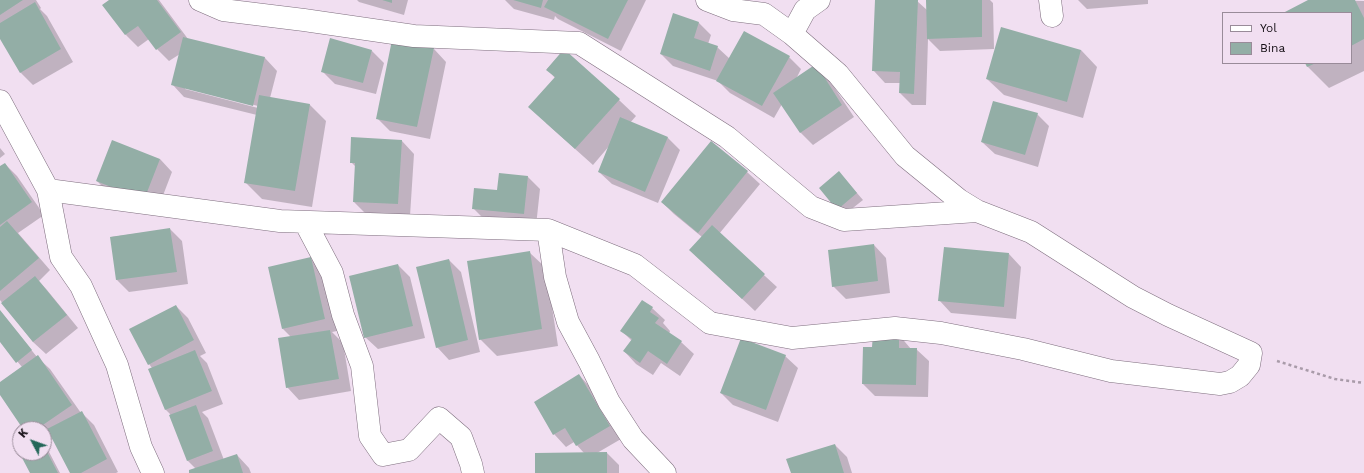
<!DOCTYPE html>
<style>
body{margin:0}
#map{position:relative;width:1364px;height:473px;overflow:hidden;background:#f1dff1;font-family:"Work Sans",sans-serif}
canvas{display:block}
.legend{position:absolute;left:1222px;top:12px;width:130px;height:52px;box-sizing:border-box;background:#f1dff1;border:1px solid #998b99;margin:0;padding:5px 7px;list-style:none;font-size:12px;color:#140e14}
.legend li{display:flex;align-items:center;gap:8px;height:20px}
.legend b{width:20px;border:1px solid #998b99}
.north{position:absolute;left:12px;top:421px;width:40px;height:40px;box-sizing:border-box;background:#f1dff1;border:1px solid #998b99;border-radius:50%;rotate:311deg;font-size:11px;font-weight:700;line-height:16px;text-align:center;color:#140e14}
.north::after{content:'';display:block;margin:auto;width:14px;height:18px;background:#246759;clip-path:polygon(50% 0,100% 100%,50% 72%,0 100%)}
</style>
<div id="map">
<canvas width="1364" height="473"></canvas>
<ul class="legend">
<li><b style="height:5px;background:#fff"></b>Yol</li>
<li><b style="height:11px;background:#93aea6"></b>Bina</li>
</ul>
<div class="north">K</div>
</div>
<script>
const c = document.querySelector('canvas').getContext('2d');
c.lineJoin = 'round';
function fill(path, color) { c.fillStyle = color; c.fill(path, 'evenodd'); }
const shape = rows => new Path2D(rows.map(r => 'M' + r).join(''));
function strokePath(path, color, width, dash) { c.strokeStyle = color; c.lineWidth = width; c.lineCap = dash ? 'butt' : 'round'; c.setLineDash(dash || []); c.stroke(path); }
fill(shape([
 [0,0,36,0,41,8,40,9,47,16,73,62,33,85,21,73,0,37],
 [111,0,159,0,188,39,265,58,277,71,270,98,310,105,326,121,312,207,262,199,245,182,257,115,184,97,172,84,180,54,169,61,157,49,149,39,138,47,126,35,104,5],
 [185,87,258,106,258,108,185,89],
 [357,0,408,0,404,15,359,2],
 [505,0,646,0,621,51,558,19,555,16,554,20,514,9],
 [876,0,917,1,927,10,927,0,990,0,993,3,994,49,940,51,928,39,926,105,912,105,900,93,900,83,885,83,873,70],
 [1078,0,1148,0,1148,4,1087,9],
 [1311,0,1364,1,1364,71,1329,88,1308,67,1306,63,1351,63,1351,13,1285,13],
 [674,15,699,23,711,35,708,44,717,47,730,59,789,57,801,69,796,79,816,66,828,78,854,117,813,145,800,132,782,104,774,118,730,93,718,81,673,66,661,54],
 [434,49,446,62,430,139,390,131,377,118],
 [564,50,619,100,636,116,630,123,668,138,680,150,658,203,612,184,599,172,610,145,593,165,546,123,555,78,547,69],
 [1081,50,1097,67,1083,118,1004,95,987,79],
 [372,51,384,63,376,94,335,84,322,71],
 [1037,114,1049,126,1038,167,995,154,982,142],
 [352,138,402,141,414,154,410,216,366,214,354,202,356,167,351,162],
 [711,142,747,172,760,184,719,234,777,287,755,311,690,250,702,237,674,214,662,202],
 [0,148,5,154,0,158],
 [160,159,172,172,157,211,110,194,97,181],
 [5,164,17,176,44,215,18,233,50,270,39,281,47,290,78,328,46,354,33,342,0,300,0,167],
 [528,177,540,189,536,226,486,221,473,208,498,191],
 [845,179,863,200,844,215,820,188],
 [170,229,182,241,188,284,129,292,117,280,111,237],
 [874,245,886,258,890,293,846,299,833,286],
 [529,252,546,268,558,346,497,356,480,339],
 [1009,254,1021,267,1016,319,951,313,939,300],
 [311,259,323,271,337,331,332,332,343,343,351,391,299,400,287,387,291,337,283,329],
 [449,260,461,272,480,352,449,360,437,347],
 [398,265,410,277,425,338,378,349,365,337],
 [176,306,188,318,206,353,200,356,207,363,223,404,202,412,208,418,224,460,237,455,249,468,251,473,191,473,196,469,188,461,170,414,166,410,152,368,149,364],
 [652,308,665,320,663,323,670,331,669,334,681,342,694,354,680,376,661,363,653,375,636,364,624,351,632,341,622,331],
 [0,311,37,357,50,369,81,413,82,413,94,425,118,472,116,473,71,473,53,439,44,445,44,429,25,429,0,393,0,383,22,367,0,341],
 [899,335,911,349,916,349,929,361,928,397,875,396,863,384,873,348],
 [785,356,798,368,778,422,733,405,721,393],
 [579,375,591,388,621,439,597,453,607,453,619,465,619,473,536,473,584,453,574,442,566,447,554,434],
 [835,445,847,457,852,473,792,473],
 [44,446,48,450,60,473,32,473,22,454,24,453,44,453]
]), '#0003');
fill(shape([
 [0,0,23,0,0,15],
 [109,0,157,0,181,32,156,50,138,26,125,35,102,5],
 [382,0,392,0,392,3],
 [513,0,543,0,541,8],
 [548,0,628,0,608,39,544,7],
 [875,0,918,0,914,94,899,93,900,72,872,71],
 [926,0,982,0,982,37,927,39],
 [1308,0,1355,0,1364,18,1364,39,1351,46,1351,13,1283,13],
 [35,2,61,49,20,73,0,39,0,23],
 [673,13,699,22,694,38,718,46,710,71,660,54],
 [1001,27,1081,50,1067,102,986,79],
 [744,31,790,56,762,106,716,81],
 [183,37,265,57,253,106,171,85],
 [330,38,372,50,363,83,321,72],
 [392,40,434,48,417,127,376,119],
 [564,49,620,99,575,149,528,107,555,77,546,70],
 [1305,63,1316,63,1307,67],
 [816,64,842,105,800,133,773,93],
 [259,95,310,104,295,191,244,183],
 [993,101,1038,113,1025,155,981,142],
 [620,117,668,137,645,192,598,172],
 [351,137,402,140,398,204,353,202,355,163,350,163],
 [112,140,160,159,144,200,96,181],
 [711,141,748,171,698,233,661,202],
 [5,163,32,202,0,225,0,166],
 [839,171,857,193,837,210,819,188],
 [499,173,528,176,524,214,472,209,474,188,497,190],
 [7,221,39,258,0,291,0,227],
 [712,225,765,274,742,299,689,250],
 [170,228,177,272,116,280,110,237],
 [874,244,878,281,832,287,828,250],
 [944,247,1009,253,1004,307,938,301],
 [530,251,542,329,479,340,467,261],
 [311,257,325,319,282,329,268,267],
 [449,259,468,340,436,348,416,267],
 [398,264,413,326,364,338,349,276],
 [35,276,67,315,33,342,1,303],
 [642,300,653,307,650,312,659,318,655,323,682,341,667,364,648,351,640,363,623,351,632,339,620,331],
 [176,305,194,340,148,365,129,329],
 [0,310,32,350,16,363,0,342],
 [330,330,339,379,286,388,278,338],
 [873,333,899,334,899,348,917,348,916,385,862,384,863,347,872,347],
 [741,338,786,355,766,410,720,393],
 [195,350,212,391,165,410,148,369],
 [38,355,72,405,37,429,23,429,0,395,0,382],
 [579,374,610,426,576,446,565,428,553,435,534,402],
 [196,405,213,451,187,461,169,415],
 [82,411,107,459,81,473,70,473,47,429],
 [835,444,844,473,791,473,786,459],
 [44,446,58,473,30,473,20,454,44,453],
 [607,452,607,473,535,473,535,453],
 [237,454,243,473,189,473,189,470]
]), '#93aea6');
const street = shape([
 [200,0,223,10,304,20,414,36,579,43,727,137,811,207,844,220,977,211],
 [1050,0,1052,16],
 [792,34,805,10,819,0],
 [0,101,48,190,61,257,81,286,117,365,141,447,153,473],
 [48,190,280,221,548,230,635,265,710,323,792,338,895,328,941,333,1023,349,1111,371,1220,384,1230,382,1240,376,1249,365,1251,353,1168,315,1133,297,1031,232,977,211,959,200,905,156,838,74,792,34,764,14,733,10,707,0],
 [305,222,332,273,343,315,362,366,370,436,383,455,409,450,439,418,461,437,471,464,473,473],
 [548,230,555,277,568,322,589,361,609,402,633,439,665,473]
]);
strokePath(street, '#7e6e7e', 23);
strokePath(shape([
 [1277,361,1335,379,1364,383]
]), '#a99ba9', 2.5, [3, 3]);
strokePath(street, '#fff', 22);
</script>
